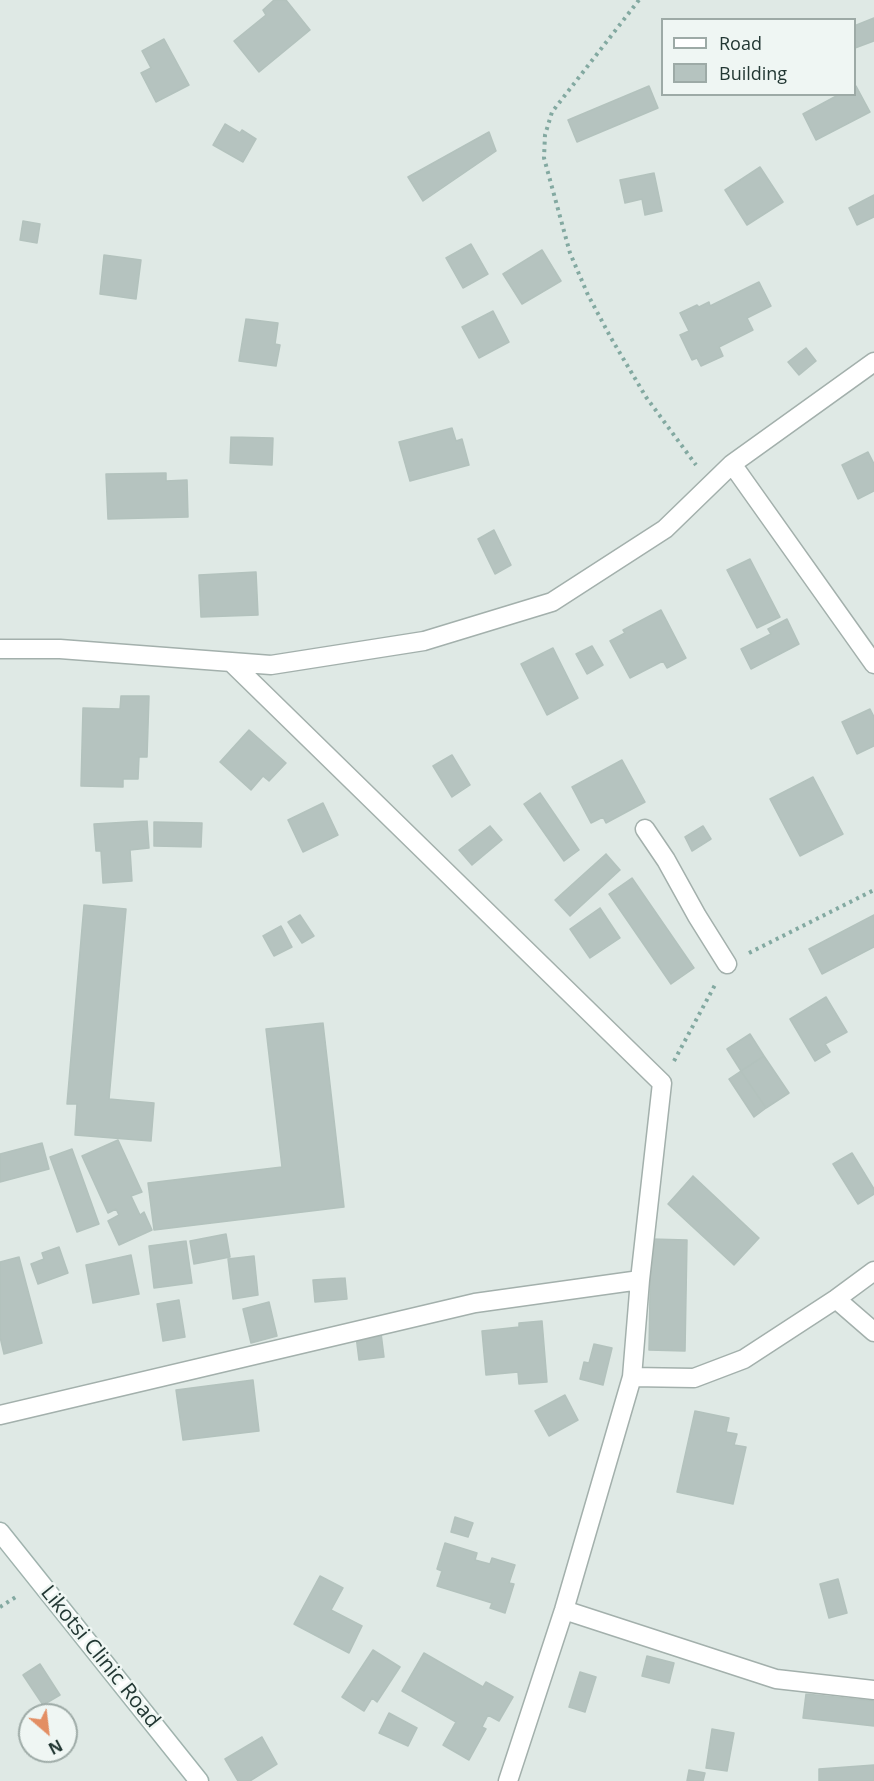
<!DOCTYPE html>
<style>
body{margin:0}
#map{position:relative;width:874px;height:1781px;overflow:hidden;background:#dfe9e5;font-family:"Open Sans",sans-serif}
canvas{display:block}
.legend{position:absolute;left:661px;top:18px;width:195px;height:78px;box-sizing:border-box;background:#eff6f3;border:2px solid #9daaa6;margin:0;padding:8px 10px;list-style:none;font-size:18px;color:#223733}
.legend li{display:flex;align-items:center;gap:12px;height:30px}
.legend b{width:30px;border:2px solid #9daaa6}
.north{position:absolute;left:18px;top:1703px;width:60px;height:60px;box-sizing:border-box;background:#eff6f3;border:2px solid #9daaa6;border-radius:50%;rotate:152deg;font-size:16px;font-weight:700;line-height:24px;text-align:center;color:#223733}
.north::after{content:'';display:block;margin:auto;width:21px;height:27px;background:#e38e63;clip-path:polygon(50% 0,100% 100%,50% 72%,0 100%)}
</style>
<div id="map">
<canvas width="874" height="1781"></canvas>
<ul class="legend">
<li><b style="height:8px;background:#fff"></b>Road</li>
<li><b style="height:16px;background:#b5c3bf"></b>Building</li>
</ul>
<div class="north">N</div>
</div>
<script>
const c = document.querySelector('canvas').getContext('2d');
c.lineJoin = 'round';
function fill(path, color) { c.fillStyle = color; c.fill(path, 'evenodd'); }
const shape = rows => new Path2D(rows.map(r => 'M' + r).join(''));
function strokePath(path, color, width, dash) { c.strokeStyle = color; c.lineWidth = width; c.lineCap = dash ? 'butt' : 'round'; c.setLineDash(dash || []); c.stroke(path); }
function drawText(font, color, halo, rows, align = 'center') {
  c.font = font + ' "Open Sans",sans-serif'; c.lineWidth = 5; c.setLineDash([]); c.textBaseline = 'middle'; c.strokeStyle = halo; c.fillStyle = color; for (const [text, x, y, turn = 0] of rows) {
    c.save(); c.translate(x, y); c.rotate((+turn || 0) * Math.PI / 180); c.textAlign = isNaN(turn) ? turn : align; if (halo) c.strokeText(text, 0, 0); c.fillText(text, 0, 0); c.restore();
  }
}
const building = shape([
 [274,0,286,0,310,30,259,72,234,41,266,15,263,10,274,0],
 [874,18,874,41,855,48,854,26,874,18],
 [164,39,189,85,156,102,141,73,151,68,142,51,164,39],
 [649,86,658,108,577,142,568,120,649,86],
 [856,86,870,112,816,140,803,114,840,94,854,94,854,87,856,86],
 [225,124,240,133,242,130,256,139,243,162,213,145,225,124],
 [489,132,496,151,423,201,408,177,489,132],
 [760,167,783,202,747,225,725,190,760,167],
 [654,173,662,211,645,215,642,199,625,203,620,180,654,173],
 [874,195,874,217,857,225,849,208,874,195],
 [23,221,40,224,37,243,20,240,23,221],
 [471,244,488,274,463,288,446,258,471,244],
 [542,250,561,281,522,304,503,274,542,250],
 [104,255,141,260,136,299,100,294,104,255],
 [759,282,771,306,747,318,753,330,719,347,723,356,701,366,697,358,692,360,680,335,689,331,680,313,697,305,699,307,709,302,710,306,759,282],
 [493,311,509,342,479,358,462,327,493,311],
 [246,319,278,323,275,344,280,345,276,366,239,361,246,319],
 [806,348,816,361,799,375,788,362,806,348],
 [452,428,456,441,462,439,469,465,410,481,399,442,452,428],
 [231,437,273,438,272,465,230,463,231,437],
 [868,452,874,464,874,491,858,499,842,465,868,452],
 [166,473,166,481,187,480,188,517,108,519,106,474,166,473],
 [494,530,511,565,495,574,478,539,494,530],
 [750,559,780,617,757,628,727,570,750,559],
 [256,572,258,615,201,617,199,575,256,572],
 [661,610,686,658,667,668,663,661,630,678,610,641,625,633,623,630,661,610],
 [787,619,799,644,751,669,741,649,771,634,768,629,787,619],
 [592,646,603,665,587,674,576,654,592,646],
 [553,648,578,698,547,715,521,664,553,648],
 [121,696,149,696,147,757,139,757,138,779,123,779,123,787,81,786,83,708,120,709,121,696],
 [870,709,874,717,874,746,857,754,842,722,870,709],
 [249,730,286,763,269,781,263,776,251,790,220,762,249,730],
 [452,755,470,785,452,797,433,766,452,755],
 [622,760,645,802,606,823,603,817,591,823,572,787,622,760],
 [813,777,843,834,800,856,770,799,813,777],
 [540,793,579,850,564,861,524,804,540,793],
 [323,803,338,835,303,852,288,820,323,803],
 [147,821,149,848,130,850,132,881,103,883,101,851,96,851,94,824,147,821],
 [154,822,202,823,201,847,154,846,154,822],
 [490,826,502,840,472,865,459,850,490,826],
 [703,826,711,839,692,851,685,837,703,826],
 [606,854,620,870,570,916,555,900,606,854],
 [632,878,694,968,671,984,609,894,632,878],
 [84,905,126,909,109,1099,154,1103,151,1141,75,1135,77,1104,67,1104,84,905],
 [600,908,620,938,590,958,570,929,600,908],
 [300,915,314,936,302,943,288,922,300,915],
 [874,915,874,947,822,974,809,949,874,915],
 [281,926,292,947,274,956,263,936,281,926],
 [826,997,847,1032,825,1044,830,1052,815,1061,790,1019,826,997],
 [323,1023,344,1207,154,1230,148,1183,282,1167,266,1029,323,1023],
 [750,1034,764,1056,741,1071,727,1049,750,1034],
 [764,1056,789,1093,766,1108,741,1071,764,1056],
 [741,1071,766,1108,754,1117,729,1079,741,1071],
 [118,1140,142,1192,131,1196,140,1215,144,1212,152,1230,119,1245,108,1221,119,1215,116,1209,108,1213,82,1156,118,1140],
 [42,1143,49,1169,0,1182,0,1154,42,1143],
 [72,1149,99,1224,77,1232,50,1157,72,1149],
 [852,1153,874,1189,874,1194,858,1204,833,1164,852,1153],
 [693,1176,759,1238,734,1265,668,1204,693,1176],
 [226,1234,230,1257,194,1264,190,1241,226,1234],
 [651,1239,687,1240,685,1351,649,1350,651,1239],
 [186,1241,192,1283,154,1288,149,1246,186,1241],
 [59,1247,68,1273,38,1284,31,1264,44,1259,42,1253,59,1247],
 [131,1255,139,1294,93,1303,86,1265,131,1255],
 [254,1256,258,1295,233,1299,228,1259,254,1256],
 [19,1257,42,1343,4,1354,0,1337,0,1262,19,1257],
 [345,1278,347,1299,315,1302,313,1280,345,1278],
 [179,1300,185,1337,163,1341,157,1304,179,1300],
 [269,1302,277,1336,251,1343,243,1309,269,1302],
 [542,1321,547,1382,519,1384,518,1372,486,1375,482,1331,519,1327,519,1323,542,1321],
 [381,1333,384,1357,359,1360,356,1336,381,1333],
 [594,1344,612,1348,603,1385,580,1379,584,1362,589,1363,594,1344],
 [253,1380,259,1431,183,1440,176,1390,253,1380],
 [565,1395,578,1420,549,1436,535,1411,565,1395],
 [695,1411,729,1418,726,1432,737,1434,734,1445,746,1447,733,1504,677,1492,695,1411],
 [455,1517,473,1523,468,1537,451,1532,455,1517],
 [445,1543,477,1553,475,1560,490,1564,492,1558,515,1565,509,1583,514,1584,505,1613,490,1608,492,1603,437,1586,442,1571,437,1569,445,1543],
 [320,1576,343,1588,331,1610,362,1626,349,1653,294,1624,320,1576],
 [838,1579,847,1613,829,1618,820,1584,838,1579],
 [373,1650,400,1667,377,1702,372,1698,364,1711,342,1697,373,1650],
 [424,1653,483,1687,486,1682,513,1697,499,1721,488,1715,482,1727,486,1729,469,1760,443,1745,456,1722,402,1691,424,1653],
 [647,1656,674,1663,669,1683,642,1676,647,1656],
 [40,1664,60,1695,43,1705,23,1675,40,1664],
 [580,1672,596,1677,585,1712,569,1707,580,1672],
 [806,1694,874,1701,874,1726,803,1718,806,1694],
 [389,1713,417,1728,408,1746,379,1733,389,1713],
 [712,1729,734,1733,727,1771,706,1768,712,1729],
 [262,1737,277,1764,250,1781,238,1781,225,1759,262,1737],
 [874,1765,874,1781,819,1781,819,1769,874,1765],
 [689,1770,705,1773,703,1781,687,1781,689,1770]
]);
fill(building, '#b5c3bf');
strokePath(building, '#b3c2bd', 1.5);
const street = shape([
 [732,464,874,664],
 [0,649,60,649,271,665,424,641,552,602,665,529,732,464,874,362],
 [231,662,662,1083,640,1280],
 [645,829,666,860,697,916,727,964],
 [836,1299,874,1332],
 [0,1415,475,1303,640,1280,632,1377],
 [564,1610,776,1679,874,1690],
 [508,1781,564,1610,632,1377,694,1378,744,1359,836,1299,874,1271]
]);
const secondary = shape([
 [0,1532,199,1781]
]);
strokePath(street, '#a3b0ac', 21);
strokePath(secondary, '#a0b3ae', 21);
strokePath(shape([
 [639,0,552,112,545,135,544,158,570,253,588,295,611,338,646,397,696,465],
 [749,953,874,890],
 [674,1061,716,983],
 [0,1607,19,1595]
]), '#83a9a1', 4, [3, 4.5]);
strokePath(street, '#fff', 18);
strokePath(secondary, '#fff', 18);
drawText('21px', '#223733', '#eff6f3', [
 ["Likotsi Clinic Road",100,1657,51]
]);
</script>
